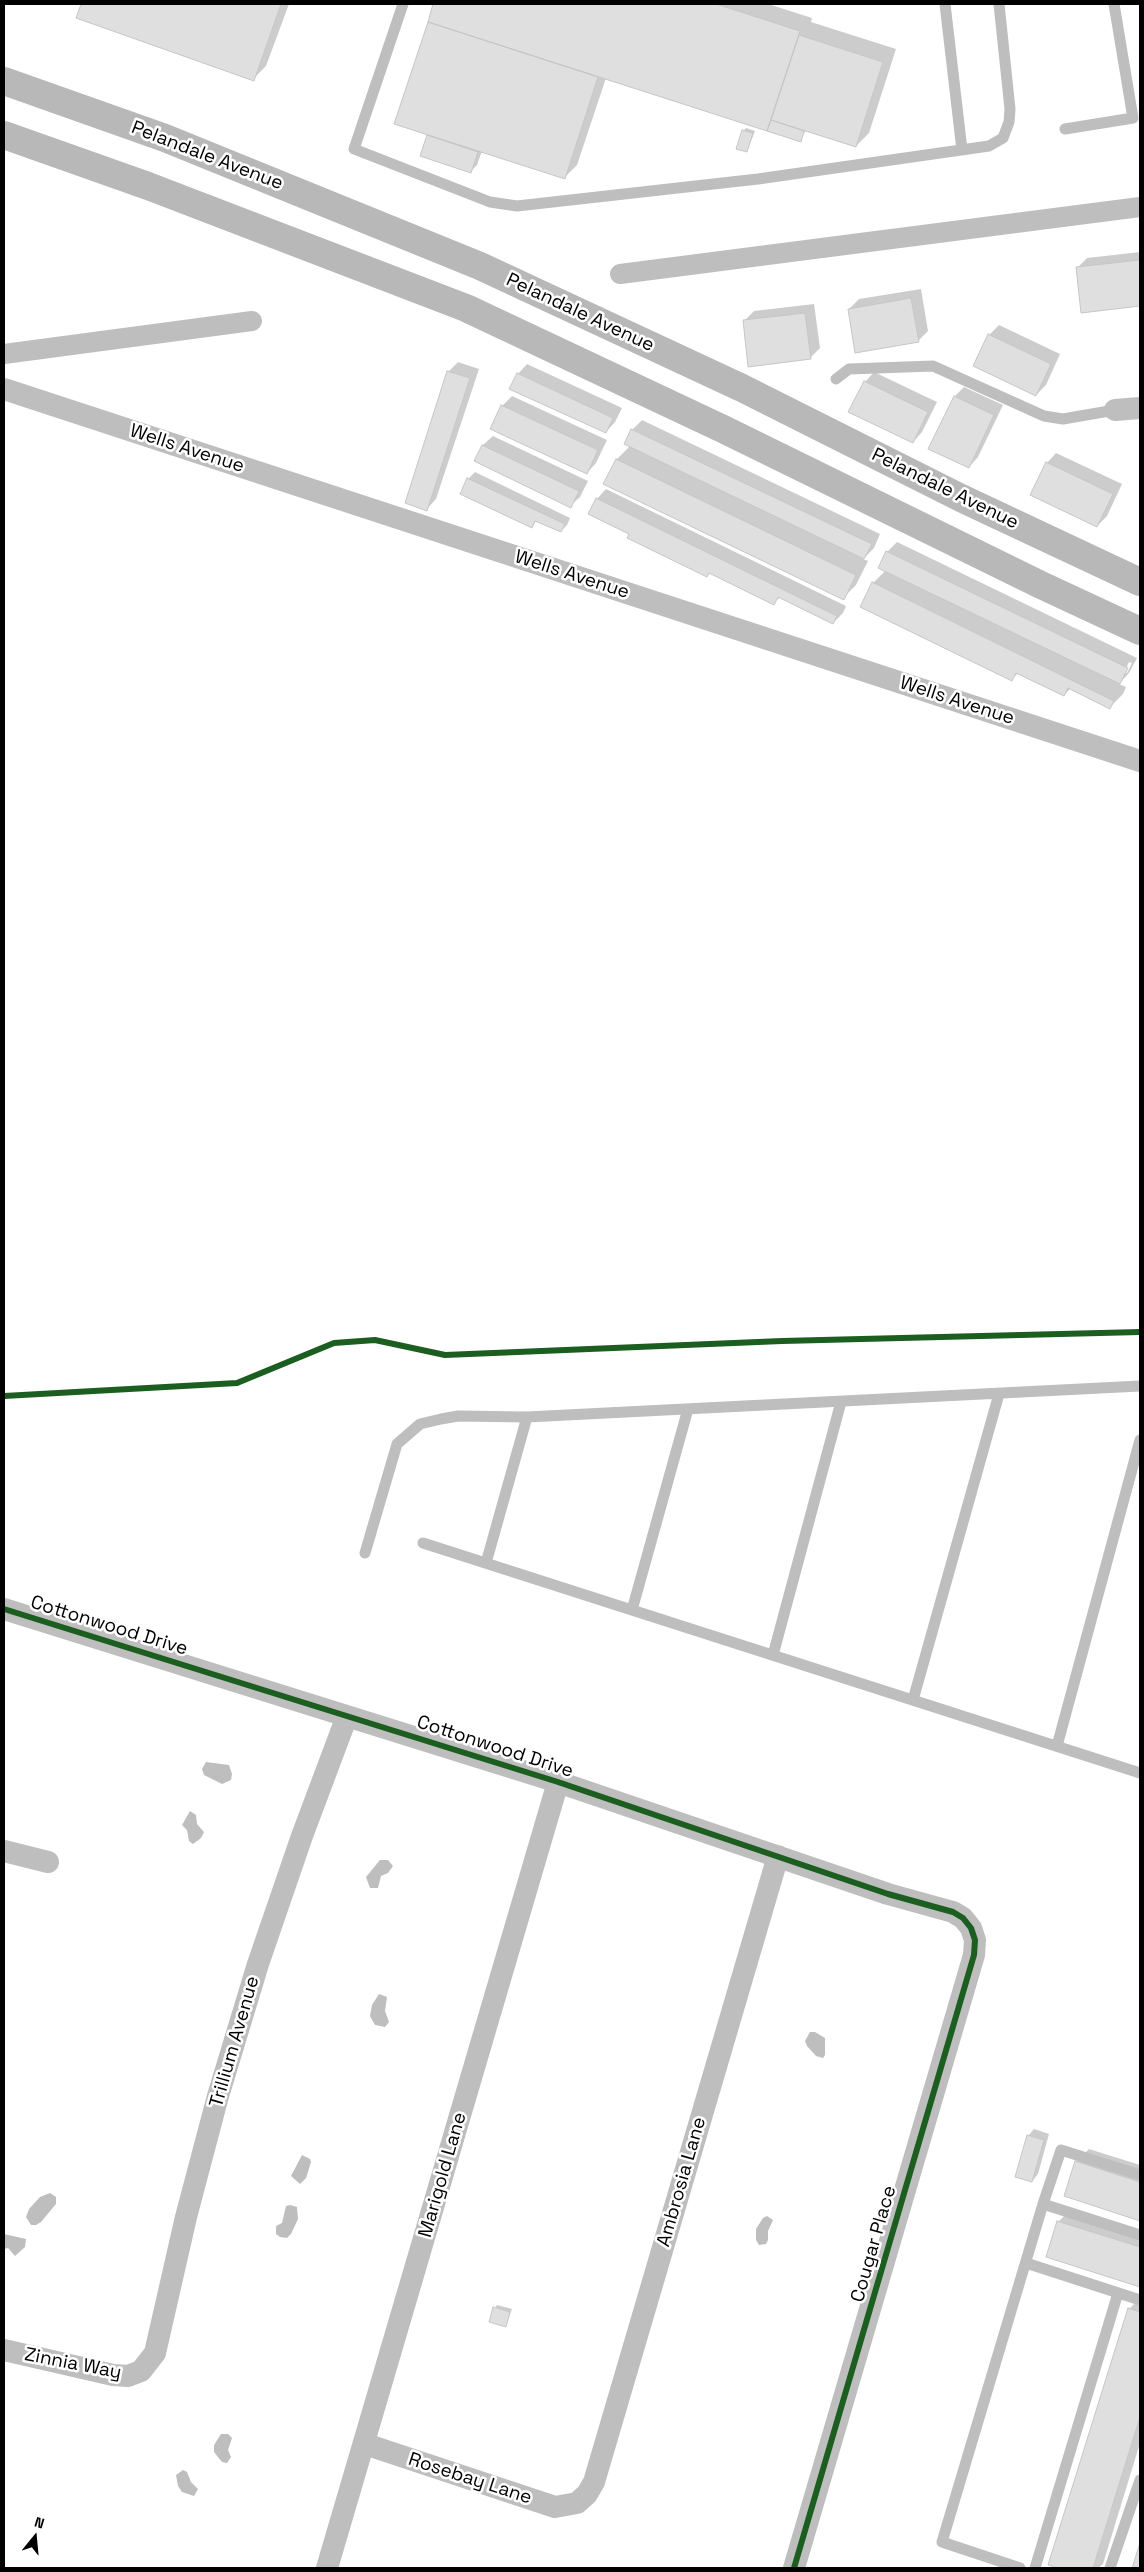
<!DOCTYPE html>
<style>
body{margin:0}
#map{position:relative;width:1144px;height:2572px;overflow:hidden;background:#fff;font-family:"Space Grotesk",sans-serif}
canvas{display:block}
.frame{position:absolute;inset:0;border:5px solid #000;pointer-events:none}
.north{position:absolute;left:10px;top:2512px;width:50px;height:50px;-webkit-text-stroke:4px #fff;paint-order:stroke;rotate:17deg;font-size:14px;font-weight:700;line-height:20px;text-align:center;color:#000}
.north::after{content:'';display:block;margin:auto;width:18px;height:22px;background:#000;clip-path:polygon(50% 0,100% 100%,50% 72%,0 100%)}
</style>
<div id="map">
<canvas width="1144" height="2572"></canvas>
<div class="frame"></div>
<div class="north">N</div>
</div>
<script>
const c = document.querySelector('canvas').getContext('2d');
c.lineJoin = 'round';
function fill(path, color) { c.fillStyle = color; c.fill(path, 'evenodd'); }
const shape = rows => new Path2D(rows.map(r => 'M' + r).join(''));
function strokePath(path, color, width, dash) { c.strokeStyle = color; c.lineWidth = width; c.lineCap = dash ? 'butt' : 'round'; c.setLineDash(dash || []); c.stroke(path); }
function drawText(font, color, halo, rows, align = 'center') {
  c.font = font + ' "Space Grotesk",sans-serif'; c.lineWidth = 5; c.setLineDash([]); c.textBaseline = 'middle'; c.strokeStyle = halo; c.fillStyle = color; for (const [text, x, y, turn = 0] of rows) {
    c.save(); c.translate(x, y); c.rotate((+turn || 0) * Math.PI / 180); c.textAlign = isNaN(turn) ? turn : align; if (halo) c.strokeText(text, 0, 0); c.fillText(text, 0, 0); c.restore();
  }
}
fill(shape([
 [206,1762,229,1765,232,1774,231,1780,222,1784,204,1775,202,1769],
 [190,1811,196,1815,197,1824,204,1832,201,1838,193,1844,189,1841,187,1830,182,1825],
 [380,1860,388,1860,393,1866,388,1873,381,1876,378,1888,370,1888,366,1877],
 [379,1994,387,1997,385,2011,389,2022,385,2027,375,2025,370,2016,372,2005],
 [810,2032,815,2032,825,2038,825,2055,823,2058,816,2056,807,2046,805,2041],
 [302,2155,310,2159,311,2162,306,2178,300,2184,291,2176],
 [50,2193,56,2197,56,2204,41,2222,36,2225,31,2225,26,2217,29,2209,40,2197],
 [290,2205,297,2207,298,2219,291,2234,287,2238,280,2237,276,2234,276,2226,282,2223,286,2206],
 [767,2216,773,2220,768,2231,768,2240,766,2244,759,2245,756,2240,756,2229,763,2218],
 [4,2234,26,2239,25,2247,15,2256,8,2248,4,2249],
 [221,2434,228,2434,232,2438,228,2450,231,2457,227,2463,222,2462,214,2452,214,2445],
 [183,2470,187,2472,191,2482,198,2489,194,2496,182,2492,178,2486,176,2475]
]), '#bebebe');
fill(shape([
 [82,4,289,4,266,66,253,79,77,17],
 [435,4,768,4,812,18,811,22,896,49,869,133,856,146,806,130,800,141,606,78,577,165,564,178,482,151,477,165,471,171,428,136,429,134,396,123],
 [746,128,755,131,747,151,743,131],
 [1140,252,1140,305,1082,312,1077,268,1087,258],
 [921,289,928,331,918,341,849,309,859,299],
 [814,304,820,348,810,358,744,321,754,311],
 [999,325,1060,354,1046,385,1036,395,989,335],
 [458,362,479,369,436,499,427,509,448,372],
 [527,364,622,408,615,422,606,432,518,374],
 [874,372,937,402,922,432,913,442,865,382],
 [964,387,1003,405,978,457,969,467,955,396],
 [512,396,607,440,596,463,587,473,502,406],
 [642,420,880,534,874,548,863,559,868,561,856,585,843,598,605,483,617,459,631,445,632,430],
 [493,436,588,481,580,497,570,506,476,460,483,445],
 [1056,453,1122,484,1107,516,1097,526,1047,463],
 [475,472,570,518,567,525,561,531,537,520,532,526,468,479],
 [606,489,846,606,843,613,833,623,780,597,774,603,711,572,707,576,630,534,597,499],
 [897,542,1137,658,1129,673,1119,684,1126,687,1123,694,1110,707,1071,688,1064,695,1019,672,1012,679,873,583,886,570,887,552],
 [1129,662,1132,663,1127,673,1124,673],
 [1034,2129,1049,2134,1038,2174,1032,2181,1028,2136],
 [1089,2149,1140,2165,1140,2219,1066,2195,1076,2162],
 [1071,2209,1140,2231,1140,2286,1047,2256,1058,2222],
 [1140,2298,1140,2443,1103,2564,1098,2568,1063,2568,1050,2564,1129,2309],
 [497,2305,512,2309,506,2325,495,2308]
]), '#0003');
strokePath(shape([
 [620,274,1140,207],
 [4,354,252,321]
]), '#bebebe', 20);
const building = shape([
 [81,4,281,4,254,81,76,18,81,4],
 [433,4,716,4,800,31,767,131,428,22,433,4],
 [428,22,598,77,565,179,394,124,428,22],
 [799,35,883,62,856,147,771,120,799,35],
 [771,120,804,131,801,142,767,131,771,120],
 [742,130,753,133,747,152,736,149,742,130],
 [427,135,478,152,471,173,420,156,427,135],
 [1140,260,1140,306,1081,313,1076,267,1140,260],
 [911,298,919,342,855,353,848,309,911,298],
 [805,313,811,359,748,367,743,320,805,313],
 [988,334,1051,364,1036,396,973,366,988,334],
 [447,371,470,378,427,511,405,503,447,371],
 [517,373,613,418,606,433,509,389,517,373],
 [864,381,928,412,913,443,848,412,864,381],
 [954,396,994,415,969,468,928,449,954,396],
 [501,405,598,450,587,474,490,429,501,405],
 [631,429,872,544,864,559,624,444,631,429],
 [482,445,579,491,571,508,474,461,482,445],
 [616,459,856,575,844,600,603,484,616,459],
 [1046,462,1113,494,1097,527,1030,495,1046,462],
 [467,478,565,524,561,532,535,521,532,528,460,494,467,478],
 [596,498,837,616,833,624,778,597,774,605,709,573,707,577,627,538,629,534,588,514,596,498],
 [886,551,1128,668,1120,684,878,568,886,551],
 [872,582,1114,701,1110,709,1068,688,1064,696,1016,673,1012,681,860,607,872,582],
 [1027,2135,1044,2140,1032,2182,1015,2177,1027,2135],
 [1075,2161,1140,2182,1140,2221,1064,2196,1075,2161],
 [1057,2221,1140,2247,1140,2287,1046,2257,1057,2221],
 [493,2307,510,2312,506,2327,489,2322,493,2307],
 [1128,2308,1140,2312,1140,2417,1093,2568,1058,2568,1048,2565,1128,2308],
 [1140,2543,1140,2568,1132,2568,1140,2543]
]);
fill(building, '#dfdfdf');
strokePath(building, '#c6c6c6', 1);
strokePath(shape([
 [403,4,354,149,490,202,517,206,758,179,989,146,1003,138,1009,122,1010,109,999,4],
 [945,4,962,150],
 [1065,129,1133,118,1114,4],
 [836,379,849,369,933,366,1044,416,1063,419,1115,410],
 [423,1543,1140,1773],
 [365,1553,397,1444,420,1424,441,1419,458,1416,527,1417,1140,1386],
 [486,1563,527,1417],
 [632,1610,688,1409],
 [773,1655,841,1402],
 [913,1700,999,1394],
 [1057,1746,1140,1440],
 [1140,2175,1061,2150,1043,2204,1140,2235],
 [1026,2263,1140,2300],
 [1020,2568,942,2542,1043,2204],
 [1035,2568,1118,2293],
 [1110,2568,1140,2480]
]), '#bebebe', 11);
strokePath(shape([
 [4,389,1140,761],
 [1115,410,1140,408],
 [4,1609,558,1782,888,1894,953,1912,963,1918,971,1928,975,1940,974,1955,794,2568],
 [4,1851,48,1862],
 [4,2350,113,2375,128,2376,141,2371,155,2353,186,2217,218,2096,258,1964,302,1836,347,1716],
 [365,2444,555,2507,577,2503,587,2494,594,2482,778,1856],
 [327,2568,558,1782]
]), '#bebebe', 22);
strokePath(shape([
 [4,81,165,138,480,266,742,388,961,498,1140,582],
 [4,135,148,186,466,308,723,429,1041,585,1140,631]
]), '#b8b8b8', 28);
strokePath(shape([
 [4,1396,237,1383,334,1343,375,1340,445,1355,782,1341,1140,1332],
 [4,1609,558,1782,888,1894,953,1912,963,1918,971,1928,975,1940,974,1955,794,2568]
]), '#1b5e20', 6);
drawText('19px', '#000', '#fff', [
 ["Pelandale Avenue",207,156,21],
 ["Pelandale Avenue",580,313,25],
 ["Wells Avenue",187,449,18],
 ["Pelandale Avenue",945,489,26],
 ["Wells Avenue",572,575,18],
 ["Wells Avenue",957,701,18],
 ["Cottonwood Drive",109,1626,17],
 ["Cottonwood Drive",495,1747,18],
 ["Trillium Avenue",235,2042,-74],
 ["Marigold Lane",443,2175,-74],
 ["Ambrosia Lane",682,2182,-74],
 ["Cougar Place",874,2244,-74],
 ["Zinnia Way",73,2364,11],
 ["Rosebay Lane",470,2479,18]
]);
</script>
